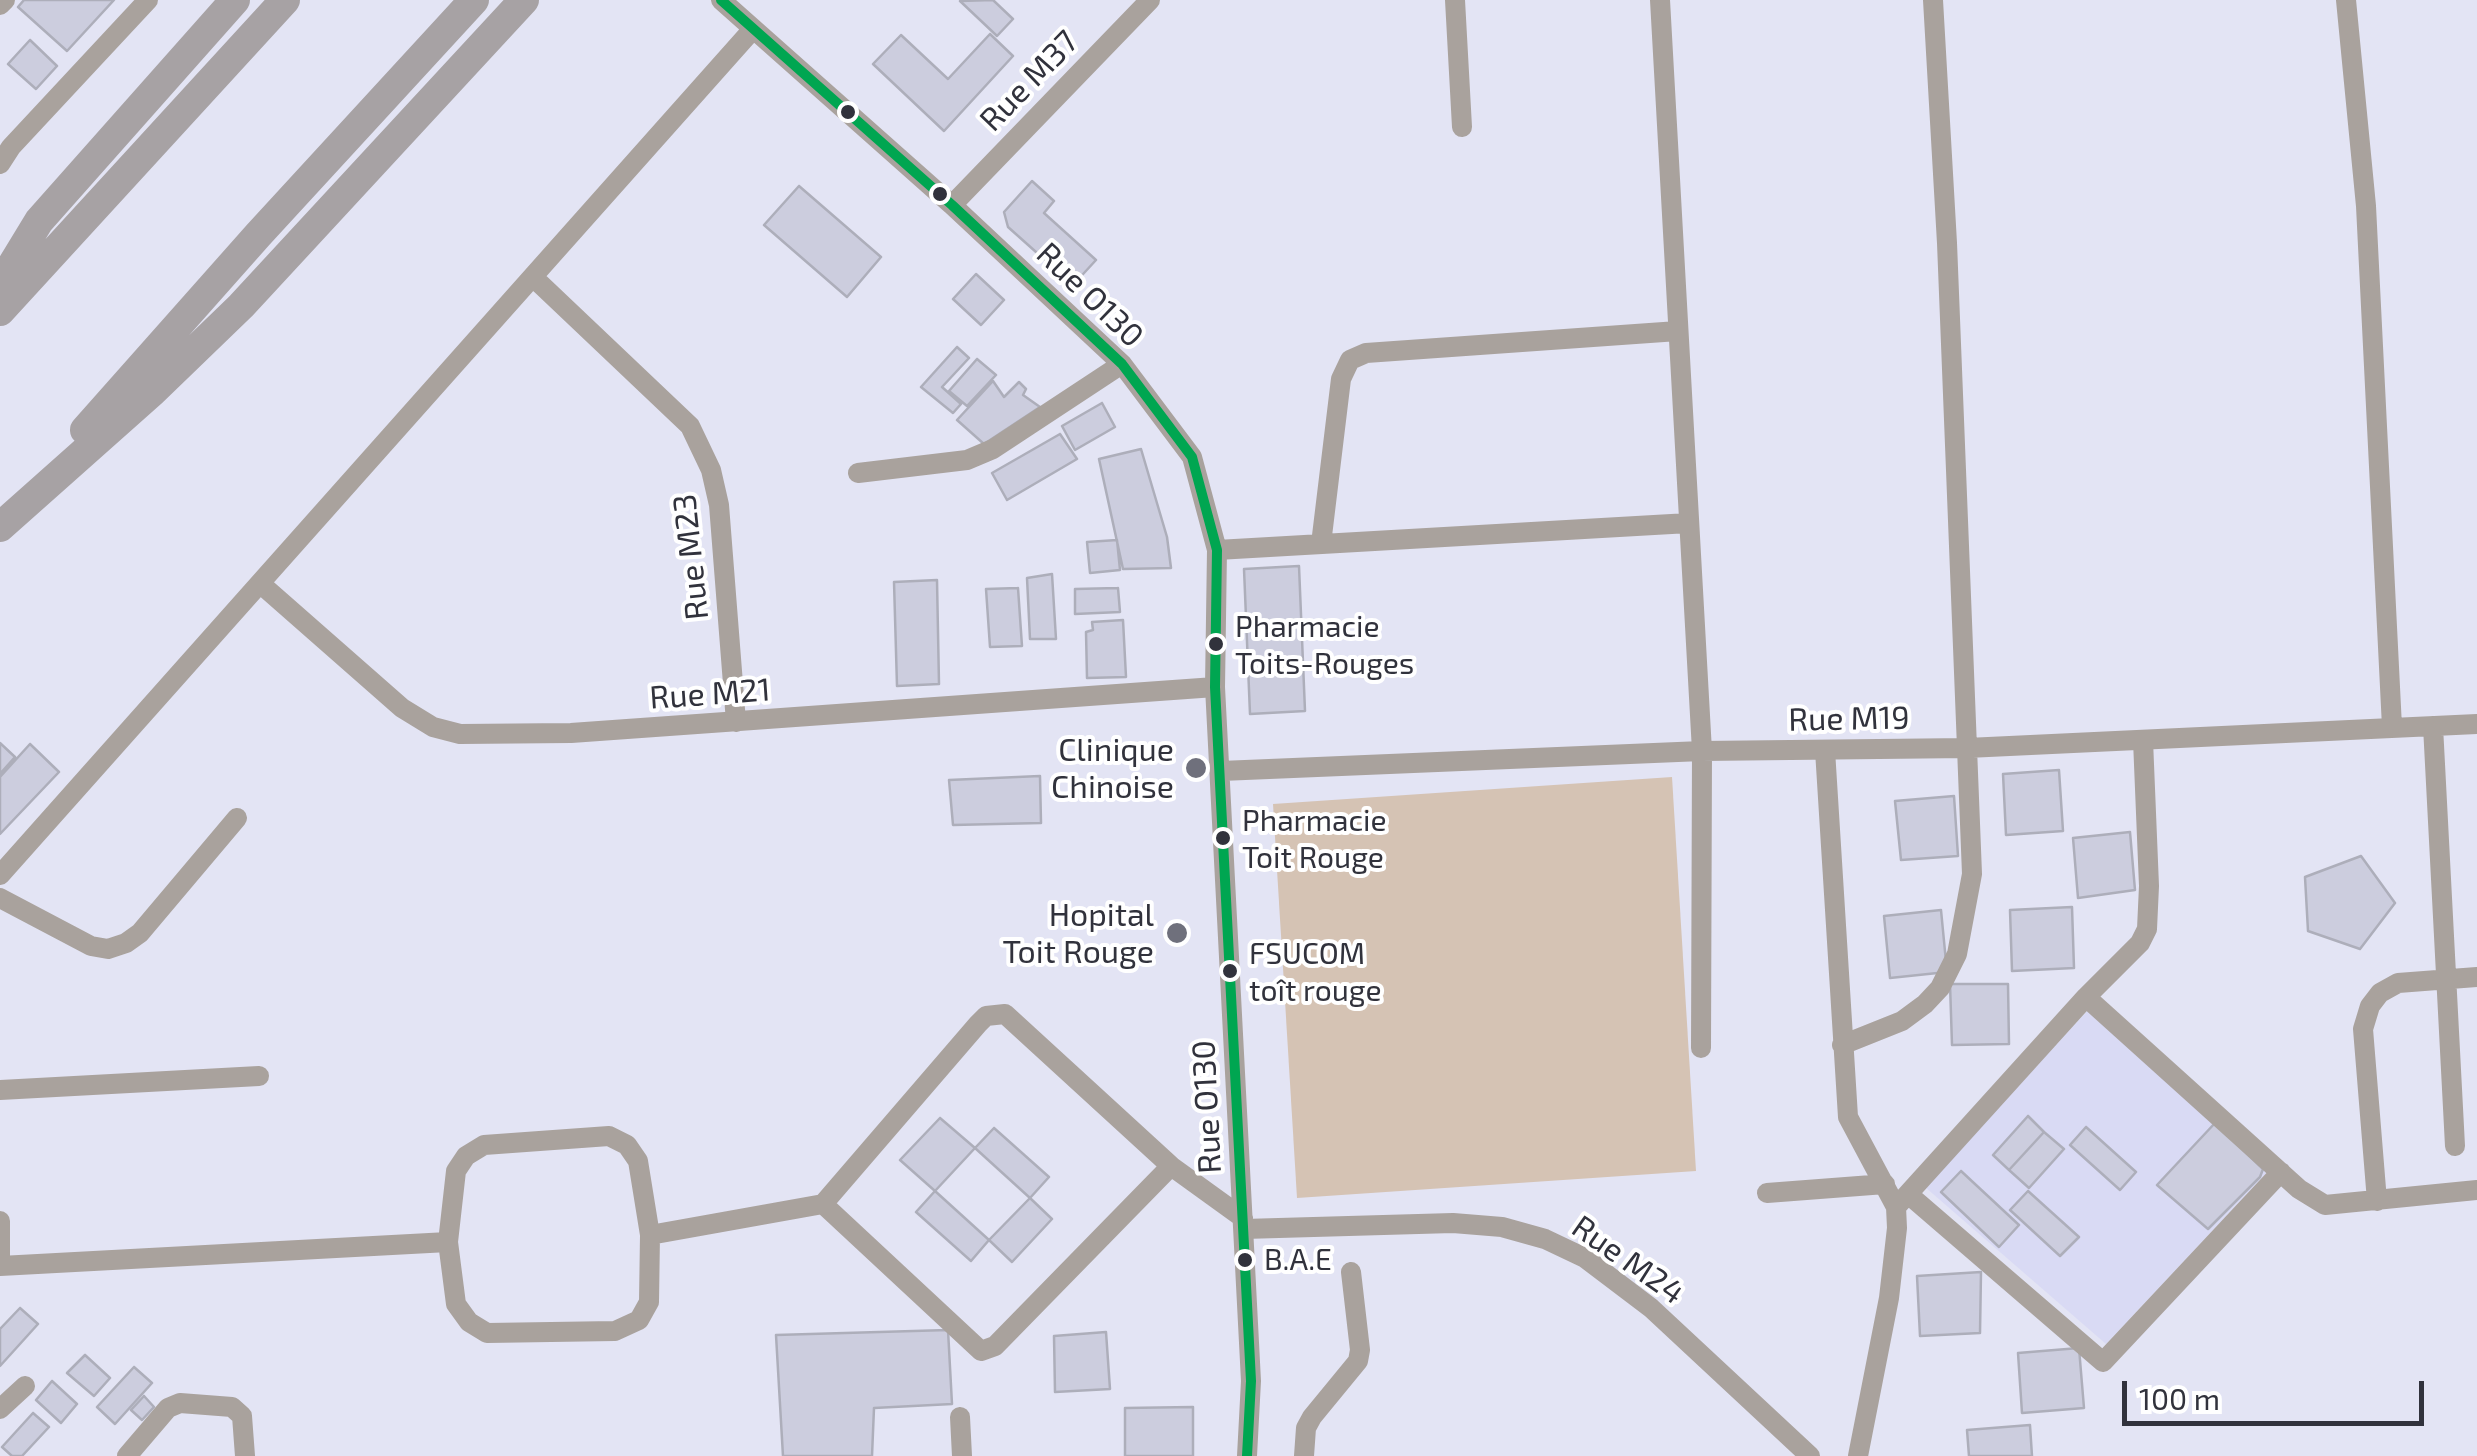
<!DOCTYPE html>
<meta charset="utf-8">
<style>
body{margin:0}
#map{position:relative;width:2477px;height:1456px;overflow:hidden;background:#e3e4f4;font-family:"Exo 2",sans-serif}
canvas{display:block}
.scale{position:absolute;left:2122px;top:1381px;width:302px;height:45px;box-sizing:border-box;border:5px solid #31323c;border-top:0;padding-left:12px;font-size:30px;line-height:35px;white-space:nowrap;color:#31323c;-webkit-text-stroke:8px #fff;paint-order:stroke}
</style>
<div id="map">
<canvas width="2477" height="1456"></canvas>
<div class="scale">100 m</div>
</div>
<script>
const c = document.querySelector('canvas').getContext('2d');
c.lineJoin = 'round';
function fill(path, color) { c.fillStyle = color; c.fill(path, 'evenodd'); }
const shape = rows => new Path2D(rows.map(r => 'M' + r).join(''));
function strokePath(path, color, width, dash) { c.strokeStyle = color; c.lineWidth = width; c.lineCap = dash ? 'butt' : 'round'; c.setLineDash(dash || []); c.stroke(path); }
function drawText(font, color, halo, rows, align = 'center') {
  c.font = font + ' "Exo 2",sans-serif'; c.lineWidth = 8; c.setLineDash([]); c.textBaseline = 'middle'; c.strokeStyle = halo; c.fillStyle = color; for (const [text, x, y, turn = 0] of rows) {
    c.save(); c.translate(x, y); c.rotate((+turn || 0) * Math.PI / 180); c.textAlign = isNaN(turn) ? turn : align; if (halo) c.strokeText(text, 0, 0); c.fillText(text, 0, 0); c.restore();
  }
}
fill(shape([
 [2091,1007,2273,1166,2106,1344,1925,1187]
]), '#d9daf4');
fill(shape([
 [1672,777,1696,1171,1297,1198,1273,804]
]), '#d5c3b4');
const building = shape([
 [24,0,114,0,67,51,18,7,24,0],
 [993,0,1013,19,997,36,960,1,993,0],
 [990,34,1013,56,944,131,873,64,901,35,948,79,990,34],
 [30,40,57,66,36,89,8,64,30,40],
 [1032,181,1054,201,1044,213,1096,260,1073,285,1008,227,1004,212,1032,181],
 [799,186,881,257,847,297,764,225,799,186],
 [976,274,1004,300,981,325,953,299,976,274],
 [957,347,969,358,942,387,961,404,953,413,921,387,957,347],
 [977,359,996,375,967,406,949,391,977,359],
 [993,381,1004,397,1019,382,1026,389,1023,395,1040,407,984,444,957,420,993,381],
 [1102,403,1115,427,1075,450,1062,426,1102,403],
 [1060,434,1077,459,1007,500,992,473,1060,434],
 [1141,449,1167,537,1171,568,1123,569,1099,459,1141,449],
 [1117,540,1120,570,1090,573,1087,542,1117,540],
 [1299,566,1305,711,1250,714,1244,569,1299,566],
 [1052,574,1056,639,1030,639,1027,578,1052,574],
 [937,580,939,684,897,686,894,582,937,580],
 [1018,588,1022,646,990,647,986,589,1018,588],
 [1118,588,1120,612,1075,614,1075,589,1118,588],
 [1123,620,1126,677,1087,678,1086,632,1093,630,1092,622,1123,620],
 [0,743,15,757,0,774,0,743],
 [30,744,59,772,0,834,0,777,30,744],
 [2059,770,2063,831,2006,835,2003,774,2059,770],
 [1040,776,1041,823,953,825,949,780,1040,776],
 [1954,796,1958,856,1901,860,1895,801,1954,796],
 [2130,832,2135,890,2078,898,2073,838,2130,832],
 [2361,856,2395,903,2360,949,2308,931,2305,877,2361,856],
 [2072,907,2074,968,2012,971,2010,910,2072,907],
 [1941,910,1947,972,1890,978,1884,916,1941,910],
 [1950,984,2008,984,2009,1044,1952,1045,1950,984],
 [2028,1116,2044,1132,2009,1170,1993,1155,2028,1116],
 [940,1118,975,1148,935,1191,900,1160,940,1118],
 [2215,1123,2263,1169,2260,1177,2208,1229,2157,1185,2215,1123],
 [2086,1127,2136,1172,2120,1190,2070,1145,2086,1127],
 [994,1128,1049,1177,1030,1198,975,1148,994,1128],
 [2044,1132,2064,1149,2029,1188,2009,1170,2044,1132],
 [1961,1171,2019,1225,1999,1247,1941,1192,1961,1171],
 [935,1191,989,1240,971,1261,916,1212,935,1191],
 [2028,1191,2079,1237,2060,1256,2010,1210,2028,1191],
 [1030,1198,1052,1219,1012,1262,989,1240,1030,1198],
 [1981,1272,1980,1333,1920,1336,1917,1276,1981,1272],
 [20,1308,38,1324,0,1366,0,1329,20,1308],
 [948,1330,952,1404,874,1408,872,1456,783,1456,776,1335,948,1330],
 [1106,1332,1110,1389,1055,1392,1054,1336,1106,1332],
 [2079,1348,2084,1408,2022,1413,2018,1353,2079,1348],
 [85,1355,110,1378,94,1396,67,1373,85,1355],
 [134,1367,152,1383,115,1424,97,1407,134,1367],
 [52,1381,77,1404,61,1423,36,1400,52,1381],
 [144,1396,154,1407,142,1420,131,1410,144,1396],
 [1193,1407,1193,1456,1125,1456,1125,1408,1193,1407],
 [33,1413,49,1427,22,1456,12,1456,2,1447,33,1413],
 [2030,1425,2032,1456,1969,1456,1967,1430,2030,1425]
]);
fill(building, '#cccdde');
strokePath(building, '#adaeba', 2.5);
strokePath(shape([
 [721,0,952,205,1122,364,1192,457,1217,550,1215,687,1251,1381,1247,1456],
 [1455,0,1462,127],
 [1660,0,1702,751,1701,1048],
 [2346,0,2366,206,2392,727],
 [0,5,5,0],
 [0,164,11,147,148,0],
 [952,205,1150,0],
 [533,277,690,426,711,470,719,505,736,722],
 [858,473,967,460,993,449,1122,364],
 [1321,544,1341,379,1350,360,1366,353,1678,331],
 [1217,550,1689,523],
 [262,585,402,708,433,727,460,734,571,733,1215,687],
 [2433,726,2455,1146],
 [1825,750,1848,1117,1896,1207,1897,1228,1889,1298,1858,1456],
 [1221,771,1702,751,1967,748,2477,724],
 [0,875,753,29],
 [0,898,91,946,108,949,126,943,140,933,237,818],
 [2086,997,2299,1189,2325,1205,2477,1190],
 [1005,1014,1171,1166,995,1346,981,1351,823,1204,978,1024,986,1016,1005,1014],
 [1842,1045,1902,1021,1925,1004,1940,988,1957,954,1972,874,1947,243,1933,0],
 [0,1090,259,1076],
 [609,1136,627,1145,638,1161,650,1235,649,1302,639,1320,615,1331,487,1333,469,1322,456,1304,448,1242,456,1171,466,1156,484,1145,609,1136],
 [1171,1166,1243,1218],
 [1767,1193,1885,1184],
 [1908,1194,2103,1362,2281,1172],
 [2377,1201,2363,1029,2370,1006,2380,993,2398,983,2477,977],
 [1896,1207,2086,997,2140,943,2147,929,2149,886,2143,740],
 [0,1221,0,1260],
 [1244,1229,1453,1223,1502,1227,1545,1239,1585,1258,1651,1308,1810,1456],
 [650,1235,823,1204],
 [0,1266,448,1242],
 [0,1409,25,1386],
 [960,1417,962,1456],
 [127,1456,168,1408,180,1403,232,1407,242,1416,245,1456],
 [1304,1456,1306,1428,1312,1417,1358,1361,1360,1350,1351,1272]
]), '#a9a29d', 20);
strokePath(shape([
 [0,285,39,221,235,0],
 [0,311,285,0],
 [85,430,258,235,474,0],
 [0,527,153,391,241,306,524,0]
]), '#a7a2a4', 30);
strokePath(shape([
 [721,0,952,205,1122,364,1192,457,1217,550,1215,687,1251,1381,1247,1456]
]), '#00a651', 10);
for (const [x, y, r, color] of [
 [848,112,9,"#31323c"],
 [940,194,9,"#31323c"],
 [1216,644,9,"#31323c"],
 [1196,768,12,"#6f707c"],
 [1223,838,9,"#31323c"],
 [1177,933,12,"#6f707c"],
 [1230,971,9,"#31323c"],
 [1245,1260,9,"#31323c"]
]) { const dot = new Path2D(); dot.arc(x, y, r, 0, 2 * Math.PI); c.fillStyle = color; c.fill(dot); strokePath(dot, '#fff', 4); }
drawText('30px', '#31323c', '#fff', [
 ["Pharmacie",1235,627],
 ["Toits-Rouges",1235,664],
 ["Pharmacie",1242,821],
 ["Toit Rouge",1242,858],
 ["FSUCOM",1249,954],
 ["toît rouge",1249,991],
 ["B.A.E",1264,1260]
], 'left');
drawText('32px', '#31323c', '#fff', [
 ["Rue M37",1029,81,-46],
 ["Rue O130",1090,295,44],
 ["Rue M23",691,557,-96],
 ["Rue M21",710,694,-4],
 ["Rue M19",1849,719,-1],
 ["Rue O130",1207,1107,-93],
 ["Rue M24",1628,1260,35]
]);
drawText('32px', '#31323c', '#fff', [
 ["Clinique",1174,750],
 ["Chinoise",1174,787],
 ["Hopital",1154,915],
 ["Toit Rouge",1154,952]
], 'right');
</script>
